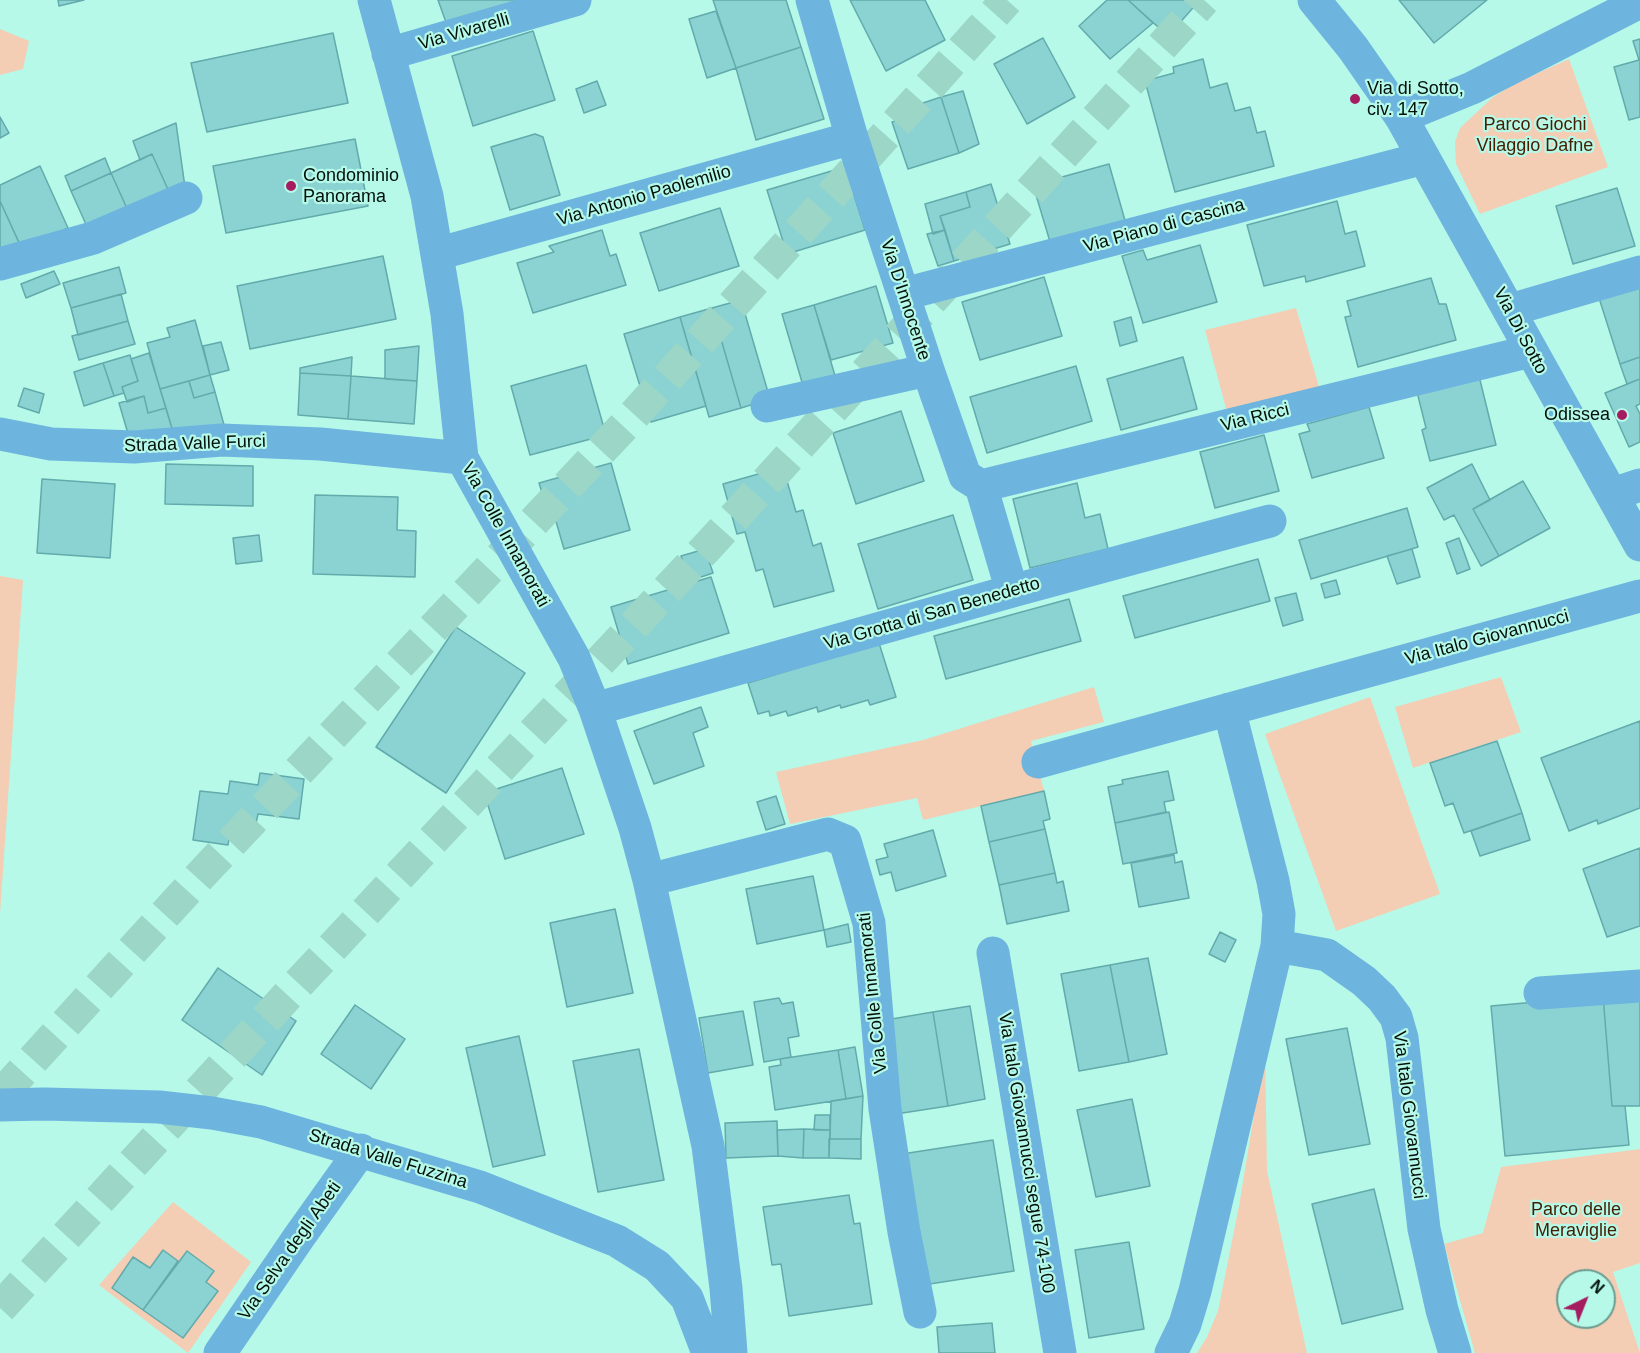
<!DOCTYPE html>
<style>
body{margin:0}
#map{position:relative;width:1640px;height:1353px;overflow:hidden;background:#b6f9e8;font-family:Arial,sans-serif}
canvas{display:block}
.north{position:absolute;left:1556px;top:1269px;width:60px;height:60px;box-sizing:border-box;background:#b6f9e8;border:2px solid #6d9c90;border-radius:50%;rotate:43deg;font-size:16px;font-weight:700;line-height:24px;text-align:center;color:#00100b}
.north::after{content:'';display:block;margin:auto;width:21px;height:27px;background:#a61c61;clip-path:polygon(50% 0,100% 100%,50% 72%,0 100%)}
</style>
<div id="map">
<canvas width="1640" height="1353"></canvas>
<div class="north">N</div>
</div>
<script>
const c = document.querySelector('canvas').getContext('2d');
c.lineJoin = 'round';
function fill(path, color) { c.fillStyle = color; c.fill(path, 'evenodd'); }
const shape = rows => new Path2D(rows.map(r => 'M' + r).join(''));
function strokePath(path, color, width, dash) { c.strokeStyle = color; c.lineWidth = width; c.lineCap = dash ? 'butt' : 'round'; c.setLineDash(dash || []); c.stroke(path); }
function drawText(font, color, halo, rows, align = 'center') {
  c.font = font + ' Arial,sans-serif'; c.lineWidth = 4.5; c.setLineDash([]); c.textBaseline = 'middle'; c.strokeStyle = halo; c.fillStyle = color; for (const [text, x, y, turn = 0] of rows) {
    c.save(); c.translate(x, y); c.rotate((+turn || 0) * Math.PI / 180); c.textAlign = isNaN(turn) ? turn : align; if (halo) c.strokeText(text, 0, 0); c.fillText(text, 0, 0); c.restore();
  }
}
fill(shape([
 [0,29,29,41,23,69,0,75],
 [1569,59,1608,167,1480,214,1456,164,1455,142,1460,128,1493,97,1516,83],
 [1296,308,1320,390,1228,416,1205,330],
 [0,576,23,580,0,914],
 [1501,677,1521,732,1413,768,1395,707],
 [1094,687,1104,722,1031,741,1044,791,923,820,917,798,790,824,776,772,923,740],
 [1370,697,1440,894,1336,931,1265,734],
 [1265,1047,1267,1171,1307,1353,1197,1353,1207,1337,1218,1311,1239,1206],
 [1640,1149,1640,1263,1613,1272,1640,1353,1475,1353,1444,1244,1483,1233,1501,1167],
 [1568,1281,1604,1281,1604,1317,1568,1317],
 [173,1202,251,1262,188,1353,99,1285]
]), '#f3ceb4');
const building = shape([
 [58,0,84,0,59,6,58,0],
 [438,0,520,0,447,25,438,0],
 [713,0,786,0,801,47,736,68,713,0],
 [850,0,925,0,945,40,886,71,850,0],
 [1107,0,1128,0,1153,23,1110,59,1079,26,1107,0],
 [1128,0,1200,0,1168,36,1128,0],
 [1399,0,1487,0,1434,43,1399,0],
 [716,11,736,68,707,78,689,19,716,11],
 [533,31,555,100,473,126,452,56,533,31],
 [333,33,348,103,207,132,191,63,333,33],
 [1043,38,1075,97,1027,124,994,64,1043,38],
 [1640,39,1640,117,1629,120,1614,67,1639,60,1633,41,1640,39],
 [801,47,824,119,756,140,736,68,801,47],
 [1203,59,1210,88,1227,83,1235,111,1250,107,1257,133,1265,131,1274,166,1175,192,1145,81,1174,73,1173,67,1203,59],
 [597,81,606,105,584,113,576,89,597,81],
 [963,91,979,144,959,153,941,97,963,91],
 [941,97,959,153,908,169,892,122,920,114,917,105,941,97],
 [0,117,9,133,0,138,0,117],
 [176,123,185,187,170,194,152,154,140,160,133,141,176,123],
 [535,134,543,137,560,195,510,210,491,147,535,134],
 [355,139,368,206,226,233,213,166,355,139],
 [152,154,170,194,129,213,111,173,152,154],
 [105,158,111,173,71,191,65,176,105,158],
 [1109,164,1126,224,1051,245,1033,185,1109,164],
 [40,166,68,228,22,249,0,201,0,185,40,166],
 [845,167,865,230,787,254,767,190,845,167],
 [111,173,129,213,89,231,71,191,111,173],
 [991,184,1010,244,954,261,940,216,970,207,966,192,991,184],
 [1617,188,1635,246,1573,264,1556,206,1617,188],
 [966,192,970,207,940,216,945,230,933,234,925,204,966,192],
 [0,201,20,245,0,254,0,201],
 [1337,201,1345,234,1356,231,1365,266,1306,282,1305,276,1264,286,1247,225,1337,201],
 [720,208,739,266,659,291,640,233,720,208],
 [602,230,610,256,616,254,626,285,533,313,517,263,554,252,549,246,602,230],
 [945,230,954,261,938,266,927,234,945,230],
 [1200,245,1217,302,1143,323,1122,256,1143,250,1147,260,1200,245],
 [383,256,396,319,250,349,237,286,383,256],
 [119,267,126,293,71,308,63,283,119,267],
 [54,271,60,284,26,298,21,284,54,271],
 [1044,277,1062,336,980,360,962,302,1044,277],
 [1431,278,1439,304,1446,304,1456,340,1358,367,1345,317,1351,316,1347,301,1431,278],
 [1640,285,1640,357,1620,364,1599,298,1640,285],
 [876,286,893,343,831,360,814,305,876,286],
 [121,294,128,321,78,335,71,308,121,294],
 [741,300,770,399,741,408,712,308,741,300],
 [814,305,836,379,804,389,782,314,814,305],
 [712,308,741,408,709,417,680,317,712,308],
 [680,317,706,406,651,422,624,334,680,317],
 [1131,317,1137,341,1120,346,1114,322,1131,317],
 [195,320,210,375,160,389,147,343,170,337,167,328,195,320],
 [128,321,135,344,79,360,72,336,128,321],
 [221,342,229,370,210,375,203,346,221,342],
 [419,346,417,381,385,379,385,350,419,346],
 [149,353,166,408,148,413,144,396,127,402,122,387,138,381,131,359,149,353],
 [130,355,138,381,122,387,124,393,114,396,103,363,130,355],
 [352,357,351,376,300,373,300,368,352,357],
 [1183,357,1197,409,1121,430,1107,379,1183,357],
 [1640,357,1640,379,1627,384,1620,364,1640,357],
 [103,363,114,396,84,406,74,372,103,363],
 [586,365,606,435,530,455,511,386,586,365],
 [1076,366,1092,421,987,453,970,397,1076,366],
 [300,373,351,376,348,419,298,415,300,373],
 [210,375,215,392,194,398,189,381,210,375],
 [351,376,417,381,414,424,348,419,351,376],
 [1479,376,1496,445,1430,461,1422,430,1426,428,1417,392,1479,376],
 [1640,379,1640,404,1636,406,1640,414,1640,442,1629,447,1605,393,1640,379],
 [189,381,194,398,215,392,224,425,173,432,160,389,189,381],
 [24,388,44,394,39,413,18,406,24,388],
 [144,396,148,413,166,408,173,432,131,444,119,403,144,396],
 [1369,407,1384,458,1312,478,1299,434,1310,431,1307,424,1369,407],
 [901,411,924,481,856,504,833,433,901,411],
 [1264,435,1279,491,1215,508,1200,452,1264,435],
 [611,463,630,530,564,549,555,518,550,519,539,483,611,463],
 [166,464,253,466,253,506,165,504,166,464],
 [1472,464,1490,500,1473,509,1499,556,1481,566,1454,515,1444,520,1427,488,1472,464],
 [783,467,796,512,803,510,813,546,821,543,834,591,774,607,763,569,756,571,745,532,737,534,723,484,783,467],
 [42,479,115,484,110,558,37,553,42,479],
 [1523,481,1550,528,1499,556,1473,509,1523,481],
 [1077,483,1085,518,1100,514,1108,549,1030,568,1013,499,1077,483],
 [315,495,398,497,397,530,416,531,415,577,313,574,315,495],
 [1407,508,1418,547,1311,579,1299,540,1407,508],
 [953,515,973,580,878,609,858,544,953,515],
 [259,535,262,561,236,564,233,538,259,535],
 [1459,538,1470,569,1457,574,1446,543,1459,538],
 [705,549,713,573,689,581,681,556,705,549],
 [1412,549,1420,577,1397,584,1387,556,1412,549],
 [1258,559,1270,601,1135,638,1123,596,1258,559],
 [711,577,729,633,628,664,611,607,711,577],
 [1336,580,1340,594,1325,598,1321,584,1336,580],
 [1296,593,1303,620,1283,626,1275,598,1296,593],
 [1069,599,1081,641,946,679,934,636,1069,599],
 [456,627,525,673,446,793,376,747,456,627],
 [879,643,896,697,870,705,868,700,841,708,840,705,818,712,817,707,788,716,786,711,770,716,769,711,758,714,748,683,879,643],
 [701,707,708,727,693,733,704,766,654,784,634,731,701,707],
 [1640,721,1640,808,1598,824,1597,820,1569,831,1541,758,1640,721],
 [1497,741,1522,813,1464,833,1453,803,1445,806,1430,763,1497,741],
 [562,768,584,834,505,859,484,793,562,768],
 [1168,771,1174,800,1164,802,1166,812,1115,823,1108,787,1123,784,1122,780,1168,771],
 [260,773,304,779,299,819,258,814,256,823,232,820,228,845,193,840,200,791,228,794,230,781,258,785,260,773],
 [1044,791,1050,819,1043,821,1045,829,989,842,981,806,1044,791],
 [776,796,785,824,766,830,757,802,776,796],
 [1169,812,1177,853,1123,864,1115,823,1169,812],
 [1522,813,1530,840,1480,856,1471,831,1522,813],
 [1045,829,1055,873,999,885,989,842,1045,829],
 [933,830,946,876,896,891,891,872,880,875,876,860,888,857,884,844,933,830],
 [1640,848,1640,926,1607,937,1583,869,1640,848],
 [1174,855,1175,863,1182,861,1189,898,1139,907,1131,863,1174,855],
 [1055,873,1057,883,1063,881,1069,911,1007,924,999,885,1055,873],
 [813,876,824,930,757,944,746,889,813,876],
 [615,909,633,993,567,1007,550,923,615,909],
 [848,924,851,942,827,947,824,930,848,924],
 [1220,932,1236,940,1225,962,1209,954,1220,932],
 [1148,958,1167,1054,1129,1062,1110,965,1148,958],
 [1110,965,1129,1062,1079,1071,1061,974,1110,965],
 [218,968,296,1021,262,1075,182,1020,218,968],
 [1640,993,1640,1106,1612,1106,1603,996,1640,993],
 [1603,996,1612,1106,1625,1106,1629,1145,1505,1156,1491,1006,1603,996],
 [779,998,782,1004,793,1002,799,1036,788,1038,791,1057,764,1062,754,1002,779,998],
 [355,1005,405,1039,371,1089,321,1054,355,1005],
 [970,1006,985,1099,948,1106,933,1012,970,1006],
 [743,1011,753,1065,708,1073,699,1018,743,1011],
 [933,1012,948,1106,896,1114,880,1021,933,1012],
 [1347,1028,1370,1144,1309,1155,1286,1039,1347,1028],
 [519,1036,545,1155,493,1167,466,1048,519,1036],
 [855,1047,863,1096,846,1099,838,1050,855,1047],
 [639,1049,664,1180,598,1192,573,1061,639,1049],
 [838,1050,846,1099,775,1110,769,1067,781,1065,780,1059,838,1050],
 [863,1096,861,1139,830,1139,831,1101,863,1096],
 [1132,1099,1150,1186,1096,1197,1077,1110,1132,1099],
 [815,1115,830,1115,830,1130,814,1130,815,1115],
 [777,1121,778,1156,726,1158,725,1123,777,1121],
 [804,1129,830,1130,829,1158,803,1158,804,1129],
 [804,1129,803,1158,778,1156,777,1130,804,1129],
 [829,1139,861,1139,861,1159,829,1158,829,1139],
 [993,1140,1014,1271,923,1285,902,1154,993,1140],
 [1374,1189,1403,1309,1342,1324,1312,1204,1374,1189],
 [849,1195,854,1224,860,1223,872,1304,789,1316,781,1264,772,1265,763,1207,849,1195],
 [1129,1242,1144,1329,1089,1338,1075,1250,1129,1242],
 [163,1250,178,1261,143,1310,112,1288,133,1257,150,1268,163,1250],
 [187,1251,214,1271,206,1282,218,1291,183,1338,143,1310,187,1251],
 [992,1323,995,1353,939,1353,937,1327,992,1323]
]);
fill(building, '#8bd3d3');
strokePath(building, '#62aaab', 1.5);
strokePath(shape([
 [0,1096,200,876,625,425,1007,0],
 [0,1308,299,983,711,543,1204,0]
]), '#9bd6c7', 33, [33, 16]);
strokePath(shape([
 [374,0,427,196,447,314,462,458,574,658,595,709,635,828,649,880,708,1146,726,1288,731,1353],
 [812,0,852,138,928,370,965,476,981,486,1012,591],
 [1314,0,1353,48,1401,117,1640,545],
 [388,54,575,0],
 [1401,117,1472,88,1640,2],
 [437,254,852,138],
 [0,264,93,238,186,198],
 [904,294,1424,158],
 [1510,310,1640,272],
 [767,406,928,370],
 [0,434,51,444,134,447,222,440,320,444,462,458],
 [981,486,1531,351],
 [1613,494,1640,485],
 [595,709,1012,591,1270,521],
 [1038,762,1640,596],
 [649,880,828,834,845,841,869,923,885,1109,904,1232,920,1312],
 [1277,946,1327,955,1364,981,1382,998,1396,1017,1402,1038,1424,1229,1442,1310,1455,1353],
 [993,953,1060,1353],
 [1540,993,1640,986],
 [0,1105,45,1104,159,1107,212,1113,261,1122,480,1187,617,1241,657,1266,687,1298,708,1353],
 [220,1353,299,1237,361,1150],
 [1171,1353,1185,1324,1195,1291,1277,946,1279,914,1273,881,1229,709]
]), '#6db4df', 33);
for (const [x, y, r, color] of [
 [1355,99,6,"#a61c61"],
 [291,186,6,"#a61c61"],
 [1622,415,6,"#a61c61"]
]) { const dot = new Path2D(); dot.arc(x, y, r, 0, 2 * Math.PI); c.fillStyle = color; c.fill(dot); strokePath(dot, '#b6f9e8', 2); }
drawText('18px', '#00100b', '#b6f9e8', [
 ["Via Vivarelli",464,32,-16],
 ["Via Antonio Paolemilio",644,196,-16],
 ["Via Piano di Cascina",1164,226,-15],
 ["Via D'Innocente",905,300,72],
 ["Via Di Sotto",1520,331,62],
 ["Via Ricci",1255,418,-14],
 ["Strada Valle Furci",195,444,-2],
 ["Via Colle Innamorati",505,535,61],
 ["Via Grotta di San Benedetto",932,614,-16],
 ["Via Italo Giovannucci",1487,638,-15],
 ["Via Colle Innamorati",873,993,-96],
 ["Via Italo Giovannucci",1409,1115,83],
 ["Via Italo Giovannucci segue 74-100",1026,1153,81],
 ["Strada Valle Fuzzina",388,1159,17],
 ["Via Selva degli Abeti",290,1251,-55]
]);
drawText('18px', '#00100b', '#b6f9e8', [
 ["Via di Sotto,",1367,89],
 ["civ. 147",1367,110],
 ["Condominio",303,176],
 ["Panorama",303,197],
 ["Odissea",1610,415,"right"]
], 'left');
drawText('18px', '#441e00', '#b6f9e8', [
 ["Parco Giochi",1535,125],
 ["Vilaggio Dafne",1535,146],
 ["Parco delle",1576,1210],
 ["Meraviglie",1576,1231]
]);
</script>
